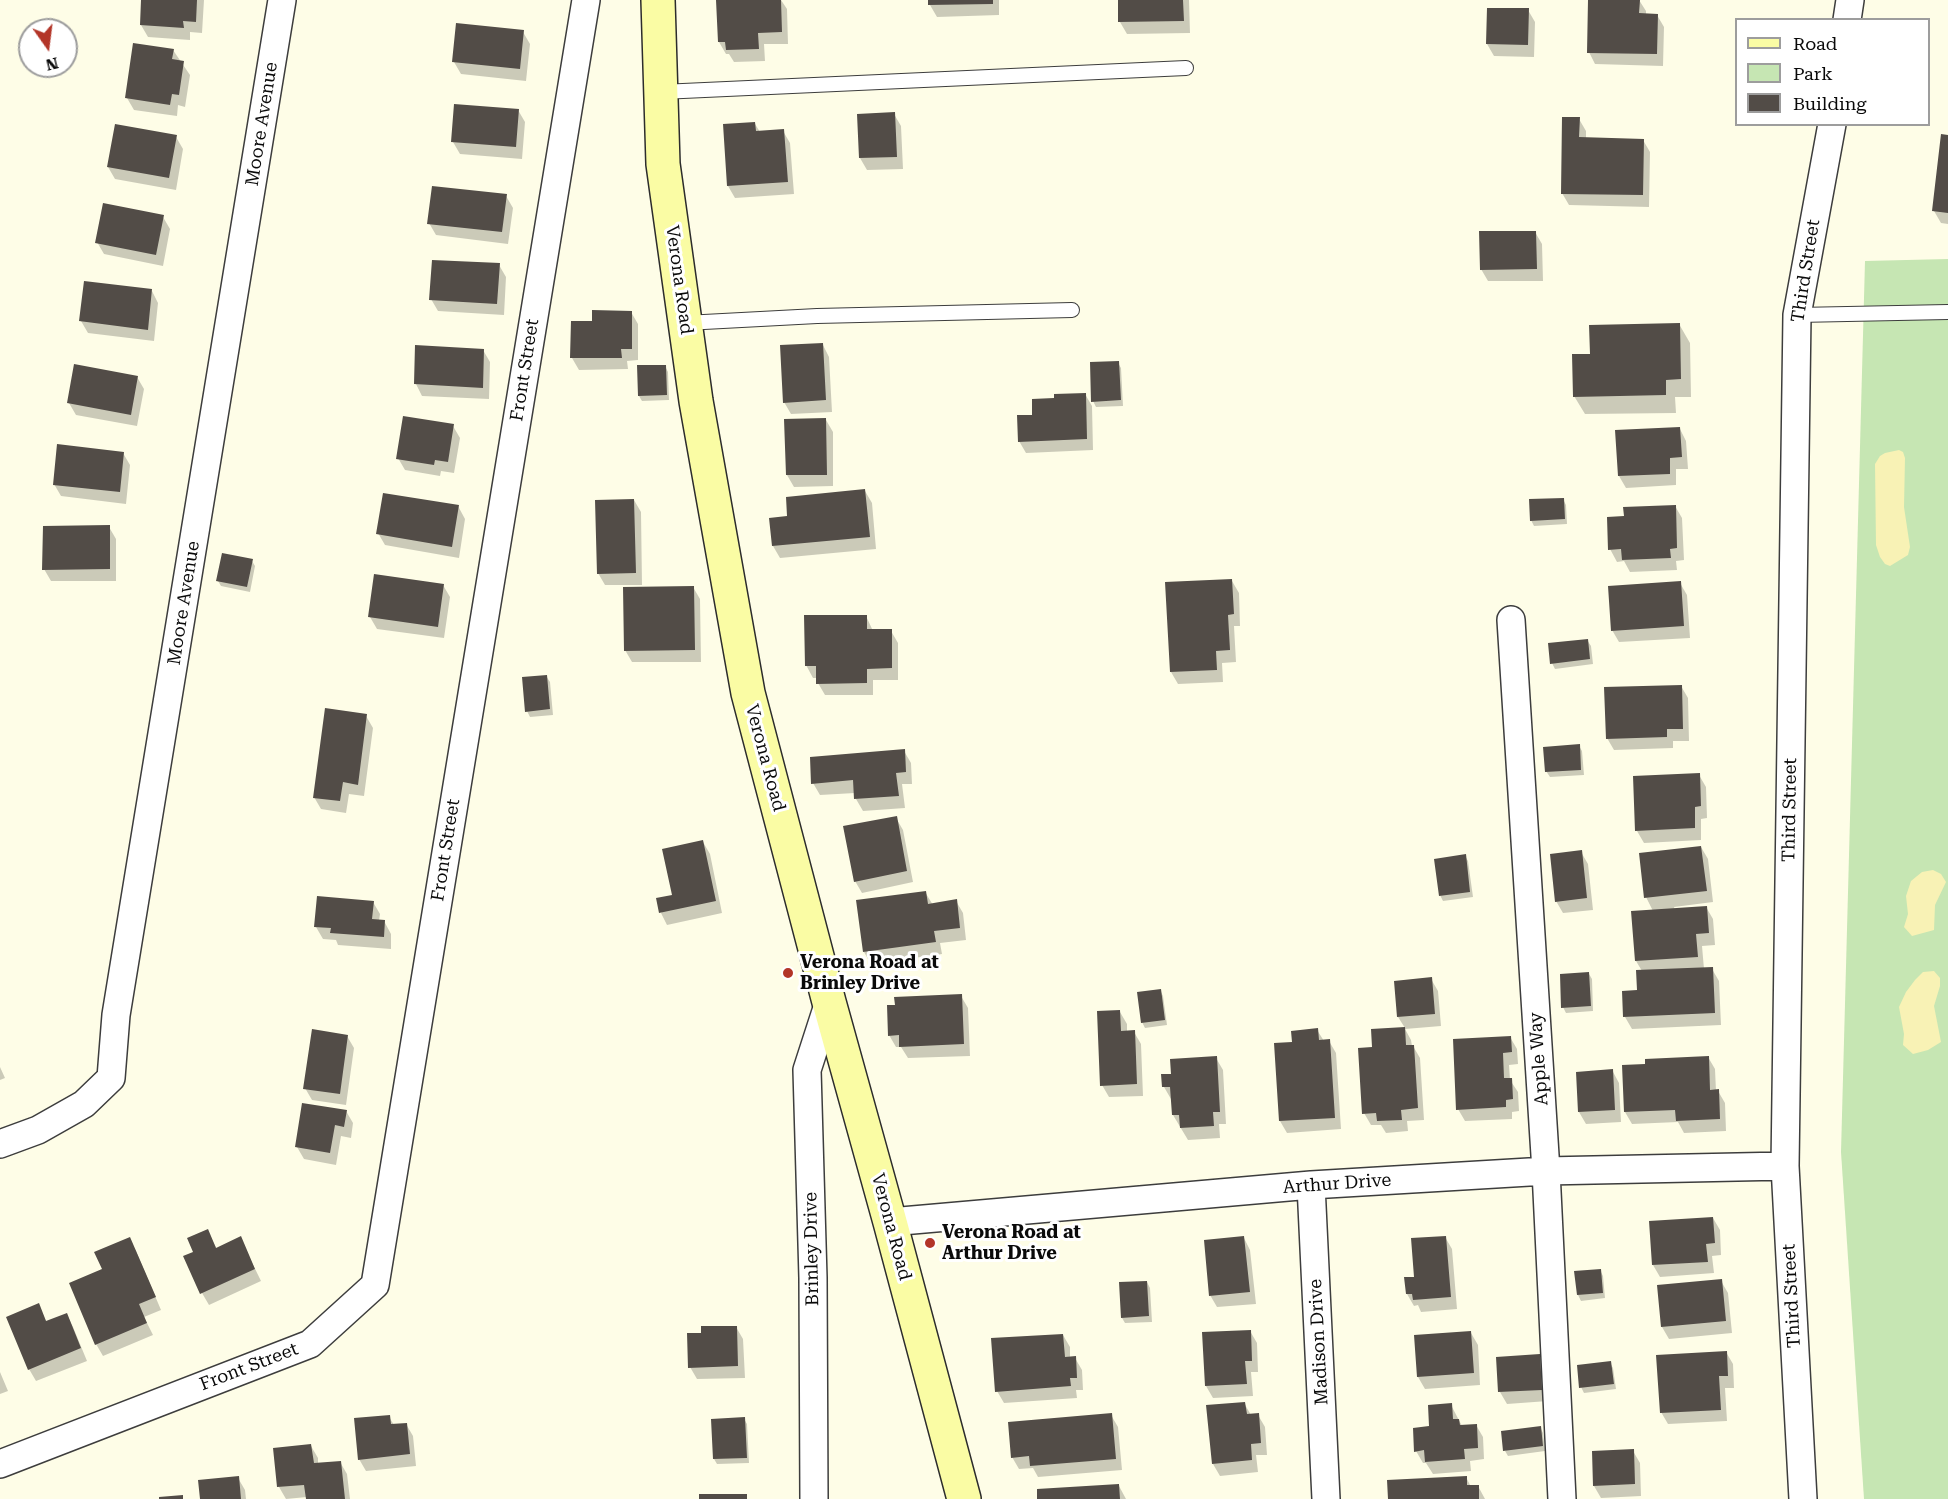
<!DOCTYPE html>
<style>
body{margin:0}
#map{position:relative;width:1948px;height:1499px;overflow:hidden;background:#fefde7;font-family:"Roboto Serif",serif}
canvas{display:block}
.legend{position:absolute;left:1735px;top:18px;width:195px;height:108px;box-sizing:border-box;background:#fff;border:2px solid #9d9d9d;margin:0;padding:8px 10px;list-style:none;font-size:18px;color:#0a0a0a}
.legend li{display:flex;align-items:center;gap:12px;height:30px}
.legend b{width:30px;border:2px solid #9d9d9d}
.north{position:absolute;left:18px;top:18px;width:60px;height:60px;box-sizing:border-box;background:#fff;border:2px solid #9d9d9d;border-radius:50%;rotate:166deg;font-size:16px;font-weight:700;line-height:24px;text-align:center;color:#0a0a0a}
.north::after{content:'';display:block;margin:auto;width:21px;height:27px;background:#b33528;clip-path:polygon(50% 0,100% 100%,50% 72%,0 100%)}
</style>
<div id="map">
<canvas width="1948" height="1499"></canvas>
<ul class="legend">
<li><b style="height:8px;background:#fafca4"></b>Road</li>
<li><b style="height:16px;background:#c6e6b3"></b>Park</li>
<li><b style="height:16px;background:#524c47"></b>Building</li>
</ul>
<div class="north">N</div>
</div>
<script>
const c = document.querySelector('canvas').getContext('2d');
c.lineJoin = 'round';
function fill(path, color) { c.fillStyle = color; c.fill(path, 'evenodd'); }
const shape = rows => new Path2D(rows.map(r => 'M' + r).join(''));
function strokePath(path, color, width, dash) { c.strokeStyle = color; c.lineWidth = width; c.lineCap = dash ? 'butt' : 'round'; c.setLineDash(dash || []); c.stroke(path); }
function drawText(font, color, halo, rows, align = 'center') {
  c.font = font + ' "Roboto Serif",serif'; c.lineWidth = 6; c.setLineDash([]); c.textBaseline = 'middle'; c.strokeStyle = halo; c.fillStyle = color; for (const [text, x, y, turn = 0] of rows) {
    c.save(); c.translate(x, y); c.rotate((+turn || 0) * Math.PI / 180); c.textAlign = isNaN(turn) ? turn : align; if (halo) c.strokeText(text, 0, 0); c.fillText(text, 0, 0); c.restore();
  }
}
fill(shape([
 [1948,259,1948,1499,1864,1499,1841,1152,1865,261]
]), '#c6e6b3');
fill(shape([
 [1899,450,1903,452,1905,458,1904,507,1910,547,1908,555,1890,566,1885,564,1880,557,1876,545,1875,464,1880,456,1885,453],
 [1933,870,1941,874,1946,882,1935,905,1934,930,1912,936,1904,927,1908,914,1906,896,1911,881,1922,872],
 [1934,971,1940,978,1940,986,1934,1006,1941,1042,1928,1050,1913,1054,1903,1045,1904,1034,1899,1007,1906,992,1915,980,1923,972]
]), '#f8f2b5');
fill(shape([
 [143,0,204,0,202,33,190,32,190,40,148,37,141,25],
 [718,0,781,0,787,9,788,44,764,44,765,61,734,62,729,54,726,54,719,42],
 [930,0,999,0,999,15,937,17,930,5],
 [1119,0,1189,0,1190,33,1127,34,1120,22],
 [1590,0,1639,0,1646,11,1646,15,1657,15,1664,27,1663,66,1595,64,1589,52],
 [1528,10,1535,22,1534,57,1494,56,1487,44],
 [523,32,530,44,526,81,461,74,454,62],
 [173,50,190,75,185,107,178,105,177,116,134,110,127,98],
 [518,110,525,122,522,159,460,154,453,142],
 [894,114,901,126,903,169,867,170,860,158],
 [1579,119,1586,131,1586,139,1643,140,1650,152,1649,207,1569,205,1562,193],
 [755,124,760,132,783,131,790,143,794,194,735,198,728,186,724,126],
 [176,137,183,149,176,190,115,179,108,167],
 [1948,137,1948,224,1941,223,1934,211],
 [506,196,513,208,508,244,436,235,429,223],
 [163,217,170,229,163,266,104,254,97,242],
 [1535,232,1542,244,1543,281,1488,281,1481,269],
 [499,265,506,277,504,315,438,311,431,299],
 [152,291,158,303,154,341,88,333,81,321],
 [631,312,638,324,638,360,627,361,628,369,579,370,572,358,593,323],
 [1679,324,1690,343,1691,397,1675,397,1676,413,1585,414,1574,396,1591,355],
 [823,345,829,357,832,412,791,414,784,402],
 [483,350,490,362,489,399,422,396,416,384],
 [1118,363,1121,368,1123,406,1096,407,1093,401],
 [665,366,668,372,669,400,642,401,639,396],
 [137,377,144,389,137,426,76,415,69,403],
 [1085,394,1092,406,1093,450,1026,453,1019,441,1034,416],
 [826,420,833,432,833,486,794,487,787,475,786,421],
 [453,426,460,438,454,473,441,471,440,476,405,470,398,458],
 [1680,429,1686,441,1688,469,1676,469,1676,485,1626,488,1619,476,1617,431],
 [123,453,130,465,126,504,61,496,54,484],
 [865,491,872,503,876,549,780,558,773,546,771,519,789,517],
 [1563,499,1566,505,1567,524,1534,526,1531,520],
 [634,500,641,512,642,585,605,585,598,573],
 [458,506,465,519,459,558,385,545,378,533],
 [1675,506,1682,518,1684,560,1676,561,1677,570,1630,572,1624,561,1617,562,1610,549,1625,517],
 [109,527,116,539,116,581,51,581,44,569],
 [252,561,255,566,250,592,221,586,218,581],
 [1232,581,1239,593,1240,626,1234,626,1236,662,1222,663,1223,682,1178,684,1171,672],
 [1680,583,1687,595,1690,638,1619,642,1612,630],
 [443,585,450,597,444,638,377,629,370,617],
 [693,587,700,599,701,662,632,662,625,650],
 [866,616,873,631,891,631,898,643,898,680,873,680,873,695,825,695,818,683,818,678,813,678,806,665],
 [1587,640,1591,646,1593,664,1555,669,1552,663],
 [546,676,550,682,553,715,530,717,527,711],
 [1681,686,1688,698,1689,741,1673,741,1673,748,1614,750,1607,738],
 [366,716,373,728,364,796,349,794,346,813,321,809,314,797],
 [1579,746,1582,751,1584,775,1550,777,1546,771],
 [904,751,911,763,912,784,902,784,905,808,863,811,856,799,855,793,820,795,813,783],
 [1699,775,1706,787,1707,818,1701,819,1701,840,1644,843,1637,831],
 [896,818,903,830,913,882,862,893,855,881],
 [703,842,710,854,722,913,667,925,661,913,674,896],
 [1701,847,1708,859,1713,902,1674,907,1675,910,1706,907,1713,919,1715,945,1702,946,1704,969,1712,969,1719,981,1721,1025,1632,1029,1625,1017,1624,993,1639,991,1642,971,1636,961,1653,911,1646,897],
 [1581,852,1588,864,1593,910,1563,913,1556,901],
 [1465,856,1468,861,1473,897,1443,901,1440,895],
 [925,892,933,905,956,901,963,913,966,940,940,943,942,954,871,964,864,952],
 [373,902,380,914,379,921,384,921,391,934,391,949,338,945,336,940,323,939,316,927],
 [1589,974,1592,979,1593,1011,1566,1013,1563,1007],
 [1431,979,1438,991,1441,1026,1405,1029,1411,1040,1412,1046,1413,1046,1420,1058,1424,1120,1407,1121,1408,1131,1386,1133,1381,1125,1371,1125,1364,1113,1373,1048,1405,1028,1398,1017],
 [1160,990,1163,996,1167,1025,1145,1028,1142,1022],
 [961,996,968,1008,970,1056,908,1058,901,1047,896,1047,889,1035,896,1007],
 [1120,1012,1127,1024,1127,1032,1134,1032,1141,1044,1143,1096,1109,1097,1102,1085],
 [1317,1030,1324,1041,1329,1041,1336,1053,1341,1129,1287,1133,1280,1121,1275,1045,1293,1043],
 [347,1036,354,1048,346,1105,312,1100,305,1088],
 [1510,1037,1517,1049,1518,1064,1509,1065,1510,1080,1518,1092,1519,1111,1512,1112,1512,1119,1465,1121,1458,1109],
 [1708,1057,1715,1069,1716,1091,1718,1091,1725,1103,1726,1131,1684,1133,1678,1122,1632,1124,1625,1112,1623,1066,1647,1065],
 [1216,1058,1223,1070,1226,1124,1219,1124,1220,1138,1188,1140,1173,1115,1172,1099,1171,1099,1164,1087,1172,1075],
 [0,1067,5,1078,0,1080],
 [1612,1070,1619,1083,1621,1122,1586,1124,1579,1112],
 [346,1111,353,1123,351,1138,341,1136,336,1165,304,1159,297,1147],
 [1713,1218,1720,1230,1721,1255,1712,1256,1714,1273,1660,1277,1653,1265],
 [207,1231,217,1249,240,1238,261,1281,209,1305,202,1293,195,1253],
 [1445,1237,1452,1249,1457,1309,1421,1312,1418,1305,1414,1306,1407,1294],
 [1244,1238,1250,1250,1256,1304,1217,1307,1210,1295],
 [129,1239,136,1251,161,1310,144,1317,153,1335,103,1356,96,1344,104,1270],
 [1600,1270,1603,1276,1605,1298,1581,1301,1578,1295,1576,1273],
 [1721,1281,1728,1293,1732,1333,1669,1339,1662,1327,1659,1286],
 [1147,1282,1150,1288,1152,1322,1125,1323,1122,1318],
 [38,1305,47,1323,67,1315,73,1327,87,1361,36,1381,29,1369],
 [736,1327,743,1339,745,1378,697,1379,690,1367,703,1334],
 [1250,1331,1257,1343,1258,1372,1251,1372,1253,1396,1213,1398,1206,1386,1203,1334],
 [1471,1333,1478,1345,1480,1385,1425,1389,1418,1377,1416,1337],
 [1063,1335,1070,1347,1070,1358,1075,1358,1082,1370,1083,1390,1076,1390,1077,1398,1004,1403,997,1391],
 [1726,1352,1733,1364,1734,1388,1725,1388,1727,1421,1668,1424,1661,1412],
 [1539,1356,1546,1368,1548,1401,1507,1404,1500,1392],
 [1610,1363,1613,1368,1616,1389,1584,1393,1581,1387],
 [0,1372,8,1391,0,1394],
 [1244,1403,1251,1415,1258,1415,1265,1427,1267,1455,1256,1455,1258,1472,1220,1476,1213,1464],
 [1451,1405,1462,1426,1476,1425,1483,1437,1484,1459,1470,1461,1471,1471,1433,1474,1426,1463,1423,1463,1416,1451,1431,1428],
 [1111,1415,1118,1427,1122,1470,1038,1477,1033,1468,1019,1469,1012,1457],
 [389,1417,394,1425,406,1424,413,1436,416,1466,366,1471,359,1459],
 [744,1419,747,1424,749,1463,717,1464,714,1459],
 [1540,1427,1543,1433,1545,1451,1508,1456,1505,1451],
 [311,1446,318,1458,318,1464,340,1462,347,1474,350,1499,307,1499,307,1497,286,1499,279,1487,275,1449],
 [1633,1451,1640,1463,1641,1496,1601,1498,1594,1486],
 [1466,1477,1471,1487,1478,1486,1485,1499,1390,1499],
 [238,1478,245,1490,246,1499,201,1499],
 [1119,1486,1126,1499,1039,1499]
]), '#0003');
fill(shape([
 [141,0,197,0,196,22,183,21,184,28,140,25],
 [716,0,781,0,782,32,758,33,759,49,726,50,725,42,718,42],
 [928,0,993,0,993,4,928,5],
 [1118,0,1183,0,1184,21,1118,22],
 [1588,0,1640,0,1639,13,1658,14,1657,54,1587,53],
 [1487,8,1529,8,1528,45,1486,44],
 [456,23,524,30,520,69,452,62],
 [133,43,174,49,172,59,184,61,179,95,172,94,170,105,125,98],
 [454,104,519,109,516,147,451,142],
 [895,112,897,157,859,158,857,114],
 [1562,117,1580,117,1579,137,1644,139,1643,195,1561,194],
 [755,122,756,131,784,129,788,182,727,186,723,124],
 [115,124,177,135,169,178,107,167],
 [1941,134,1948,135,1948,213,1932,211],
 [432,186,507,194,502,232,427,224],
 [103,203,164,215,156,255,95,243],
 [1479,231,1536,231,1537,269,1480,270],
 [432,260,500,263,497,304,429,300],
 [84,281,152,289,148,330,79,321],
 [592,310,632,311,632,349,621,349,622,358,570,358,571,321,592,321],
 [1680,323,1681,379,1666,380,1666,395,1573,397,1572,354,1590,354,1589,325],
 [823,343,826,400,783,403,780,345],
 [415,345,484,349,483,388,414,384],
 [1119,361,1121,400,1091,402,1090,362],
 [74,364,138,376,131,415,67,403],
 [637,365,666,365,667,395,638,396],
 [1086,393,1087,439,1018,442,1017,415,1032,415,1032,399,1054,398,1054,394],
 [403,416,454,424,448,462,435,460,434,465,396,459],
 [826,418,827,475,786,475,784,419],
 [1680,427,1682,457,1670,458,1670,474,1618,476,1615,430],
 [57,444,124,452,120,492,53,485],
 [865,489,870,537,772,546,769,518,787,516,786,497],
 [383,493,459,505,452,547,376,534],
 [1564,498,1565,519,1530,521,1529,499],
 [634,499,636,573,597,574,595,500],
 [1676,505,1677,548,1670,549,1671,558,1622,560,1621,549,1608,550,1607,517,1624,516,1623,507],
 [110,525,110,569,42,570,43,526],
 [222,553,253,559,247,587,216,581],
 [374,574,444,584,438,627,368,617],
 [1232,579,1234,614,1228,615,1230,650,1216,651,1217,670,1170,672,1165,582],
 [1681,581,1684,626,1611,631,1608,586],
 [694,586,695,650,624,651,623,587],
 [804,615,867,615,867,629,892,629,892,668,867,669,867,683,816,684,816,666,805,666],
 [1588,639,1590,659,1550,664,1548,643],
 [547,675,550,709,525,712,522,677],
 [1682,685,1683,729,1667,729,1667,737,1606,739,1604,687],
 [325,708,367,714,358,785,343,782,340,801,313,798],
 [1580,744,1581,770,1545,772,1543,747],
 [905,749,906,772,896,773,899,796,854,799,853,780,811,784,810,757],
 [1700,773,1701,806,1695,807,1695,828,1635,831,1633,776],
 [897,816,907,871,854,882,843,826],
 [703,840,716,901,659,913,656,898,672,895,662,849],
 [1701,846,1707,891,1644,898,1639,853],
 [1582,850,1587,898,1555,902,1550,854],
 [1466,854,1470,892,1439,896,1434,859],
 [926,891,928,904,957,899,960,928,934,931,936,942,863,952,856,900],
 [317,896,374,901,372,919,385,920,384,937,330,933,331,928,314,927],
 [1707,906,1709,933,1696,934,1698,957,1635,961,1631,911],
 [1713,967,1715,1013,1623,1017,1622,991,1637,990,1636,970],
 [1589,972,1591,1006,1561,1008,1560,974],
 [1432,977,1435,1014,1397,1017,1394,981],
 [1161,989,1165,1020,1141,1023,1137,992],
 [962,994,964,1044,899,1047,899,1035,888,1036,887,1005,895,1005,894,997],
 [1120,1010,1121,1031,1135,1030,1137,1084,1100,1086,1097,1011],
 [1405,1027,1406,1045,1414,1045,1418,1108,1401,1110,1402,1120,1377,1121,1376,1113,1362,1114,1358,1048,1372,1047,1371,1029],
 [1318,1028,1319,1040,1330,1039,1335,1118,1279,1121,1274,1043,1292,1042,1291,1031],
 [312,1029,348,1035,340,1094,303,1089],
 [1511,1036,1512,1052,1503,1053,1504,1078,1512,1078,1513,1099,1506,1100,1506,1107,1456,1110,1453,1039],
 [1217,1056,1220,1112,1213,1112,1214,1126,1180,1128,1179,1115,1172,1115,1170,1087,1162,1087,1161,1074,1171,1074,1170,1059],
 [1709,1056,1710,1090,1719,1089,1720,1119,1676,1121,1675,1110,1624,1112,1622,1065,1645,1064,1645,1059],
 [1613,1069,1615,1110,1578,1112,1576,1072],
 [302,1103,347,1110,344,1127,335,1125,330,1153,295,1147],
 [1713,1217,1715,1243,1706,1244,1708,1262,1652,1265,1649,1221],
 [208,1229,216,1248,241,1236,255,1269,200,1294,183,1256,193,1252,187,1238],
 [1244,1236,1250,1292,1209,1296,1204,1240],
 [1446,1236,1451,1297,1413,1300,1412,1294,1406,1294,1404,1277,1414,1277,1411,1238],
 [130,1237,156,1297,139,1304,147,1323,95,1345,69,1283,102,1269,94,1252],
 [1601,1269,1603,1293,1577,1295,1574,1271],
 [1722,1279,1726,1321,1661,1327,1657,1285],
 [1147,1281,1149,1316,1121,1318,1119,1282],
 [39,1303,46,1321,67,1313,81,1348,28,1370,6,1317],
 [701,1326,737,1326,738,1366,688,1368,687,1333,701,1333],
 [1251,1330,1252,1361,1245,1361,1247,1384,1205,1386,1202,1332],
 [1471,1331,1474,1373,1417,1377,1414,1335],
 [1063,1334,1065,1357,1076,1356,1077,1378,1070,1378,1071,1386,995,1392,991,1338],
 [1727,1351,1728,1376,1719,1376,1721,1410,1660,1413,1656,1355],
 [1540,1354,1542,1390,1498,1392,1496,1357],
 [1611,1361,1614,1384,1579,1388,1577,1365],
 [1245,1402,1247,1414,1259,1413,1261,1443,1251,1444,1252,1460,1212,1464,1206,1405],
 [1452,1403,1453,1419,1459,1419,1460,1425,1477,1424,1478,1448,1464,1449,1465,1459,1425,1462,1424,1450,1414,1452,1413,1428,1429,1426,1428,1405],
 [1112,1413,1116,1459,1030,1466,1029,1456,1011,1458,1008,1422],
 [390,1415,391,1424,407,1423,410,1454,358,1460,354,1418],
 [745,1417,747,1458,713,1459,711,1419],
 [1541,1426,1543,1446,1503,1451,1501,1431],
 [311,1444,314,1463,341,1461,345,1499,306,1499,304,1485,277,1487,273,1448],
 [1634,1449,1635,1484,1593,1486,1592,1451],
 [239,1476,241,1499,200,1499,198,1480],
 [1467,1476,1467,1485,1479,1485,1479,1499,1388,1499,1387,1480],
 [1119,1484,1120,1499,1037,1499,1037,1489],
 [699,1494,747,1494,747,1499,699,1499],
 [183,1495,183,1499,159,1499,159,1497]
]), '#524c47');
const lane = shape([
 [661,92,1186,68],
 [1797,315,1948,312],
 [685,323,817,316,1072,310]
]);
const street = shape([
 [1847,20,1850,0],
 [1511,620,1546,1171,1562,1499],
 [0,1144,38,1130,84,1104,111,1078,116,1015,282,0],
 [1311,1185,1326,1499],
 [890,1222,1311,1185,1546,1171,1785,1166],
 [0,1464,310,1344,375,1285,586,0],
 [814,1499,813,1278,807,1070,829,1002],
 [1803,1499,1785,1166,1797,315,1832,124]
]);
const secondary = shape([
 [658,0,663,164,696,401,748,693,829,1002,890,1222,964,1499]
]);
strokePath(lane, '#3d3d3d', 16);
strokePath(street, '#3d3d3d', 30);
strokePath(secondary, '#2c2c2c', 36);
strokePath(lane, '#fff', 14);
strokePath(street, '#fff', 27);
strokePath(secondary, '#fafca4', 33);
for (const [x, y, r, color] of [
 [788,973,6,"#b33528"],
 [930,1243,6,"#b33528"]
]) { const dot = new Path2D(); dot.arc(x, y, r, 0, 2 * Math.PI); c.fillStyle = color; c.fill(dot); strokePath(dot, '#fff', 2); }
drawText('18px', '#0a0a0a', '#fff', [
 ["Moore Avenue",262,124,-81],
 ["Third Street",1806,271,-81],
 ["Verona Road",679,280,82],
 ["Front Street",525,370,-81],
 ["Moore Avenue",184,603,-81],
 ["Verona Road",765,758,75],
 ["Third Street",1790,810,-89],
 ["Front Street",446,850,-81],
 ["Apple Way",1539,1059,-94],
 ["Arthur Drive",1337,1184,-4],
 ["Verona Road",891,1227,75],
 ["Brinley Drive",812,1249,-91],
 ["Third Street",1792,1296,-93],
 ["Madison Drive",1319,1342,-93],
 ["Front Street",249,1367,-21]
]);
drawText('bold 18px', '#0a0a0a', '#fff', [
 ["Verona Road at",800,963],
 ["Brinley Drive",800,984],
 ["Verona Road at",942,1233],
 ["Arthur Drive",942,1254]
], 'left');
</script>
